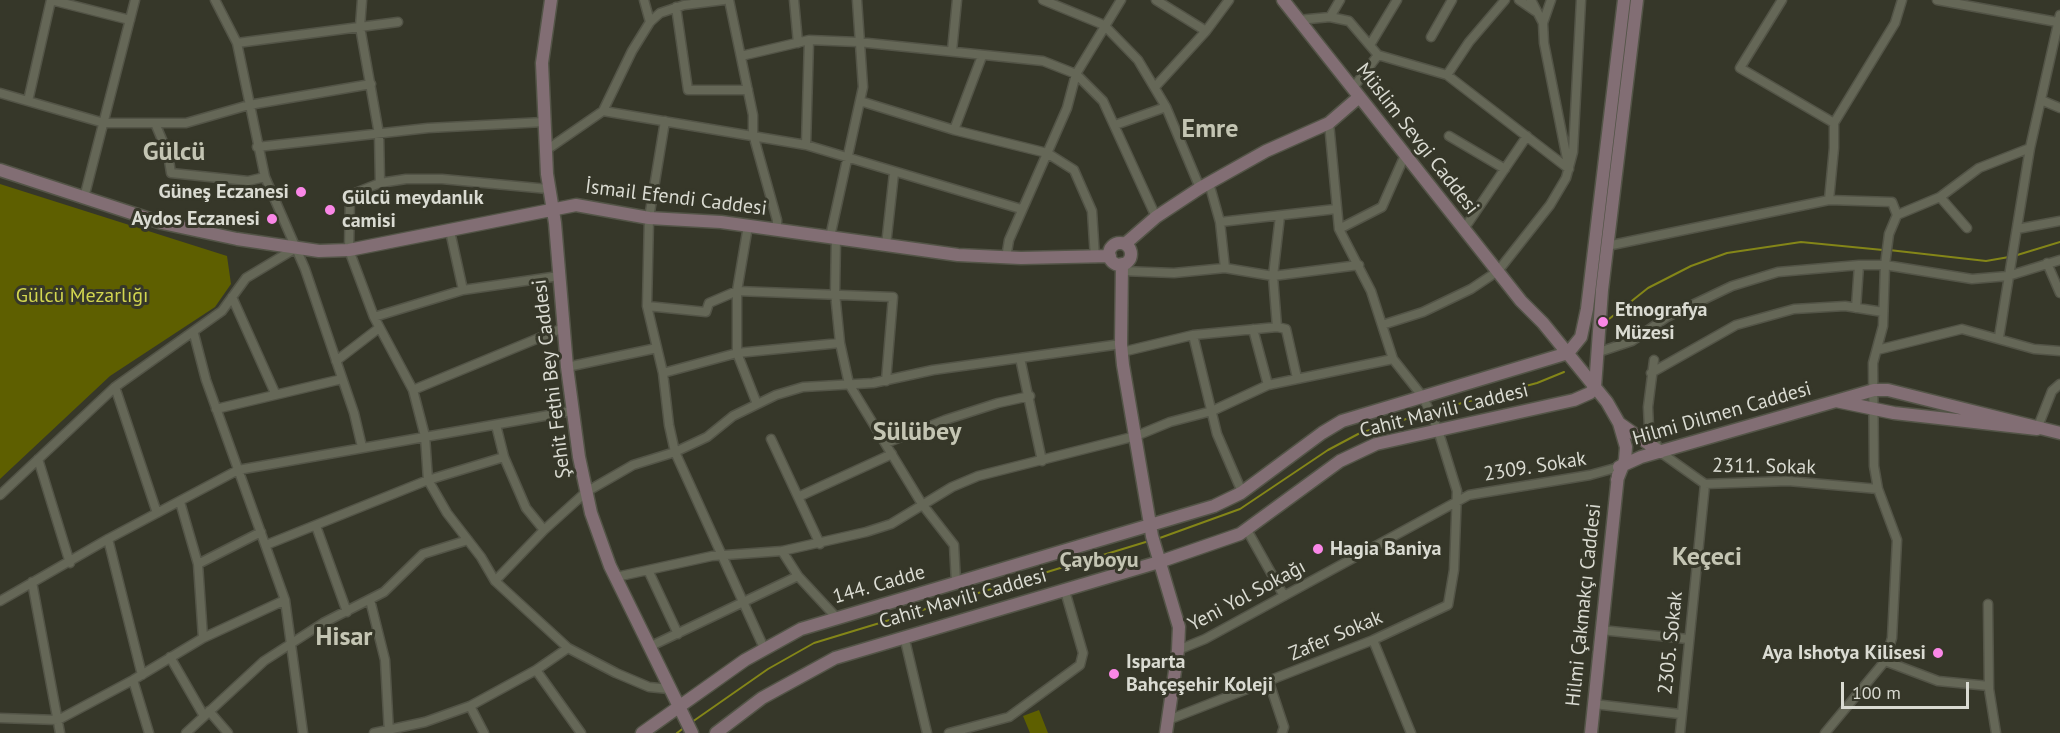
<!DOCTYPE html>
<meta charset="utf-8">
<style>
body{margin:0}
#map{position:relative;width:2060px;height:733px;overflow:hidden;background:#363729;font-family:"PT Sans",sans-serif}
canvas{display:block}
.scale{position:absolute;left:1841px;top:682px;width:128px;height:27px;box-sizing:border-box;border:3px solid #dadbd2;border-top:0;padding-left:8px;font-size:18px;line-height:21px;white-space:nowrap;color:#dadbd2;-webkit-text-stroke:4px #363729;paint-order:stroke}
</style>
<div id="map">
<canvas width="2060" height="733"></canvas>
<div class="scale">100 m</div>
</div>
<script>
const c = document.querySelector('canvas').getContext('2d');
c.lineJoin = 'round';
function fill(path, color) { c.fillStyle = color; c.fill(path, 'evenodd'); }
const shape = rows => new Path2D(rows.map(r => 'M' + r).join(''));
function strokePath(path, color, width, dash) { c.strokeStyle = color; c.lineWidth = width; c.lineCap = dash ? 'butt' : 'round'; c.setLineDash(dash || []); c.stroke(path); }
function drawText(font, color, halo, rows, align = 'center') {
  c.font = font + ' "PT Sans",sans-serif'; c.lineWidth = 6; c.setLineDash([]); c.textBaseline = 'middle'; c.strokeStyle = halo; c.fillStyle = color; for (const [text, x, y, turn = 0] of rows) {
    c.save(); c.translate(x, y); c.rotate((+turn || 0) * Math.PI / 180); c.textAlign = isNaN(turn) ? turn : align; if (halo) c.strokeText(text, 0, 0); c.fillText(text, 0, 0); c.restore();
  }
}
fill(shape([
 [0,184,227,256,231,284,215,307,110,376,0,479],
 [1039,710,1048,733,1030,733,1023,716]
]), '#5e5f00');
strokePath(shape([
 [1889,250,1986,261,2009,257],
 [2014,256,2060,242],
 [1604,323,1648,288,1691,266,1727,253,1801,242,1883,250],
 [1432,411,1537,383,1564,372],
 [1157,539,1240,509,1328,450,1360,433,1426,413],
 [692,722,768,669,814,643,1149,541],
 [677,733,685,727]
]), '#848618', 2);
const street = shape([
 [215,0,237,43,265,177,305,269,354,413,362,447],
 [362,0,360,27,379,134,380,183],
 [644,0,650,22],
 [729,0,753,115,753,134,777,220,777,229],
 [794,0,798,43],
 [1043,0,1104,25,1138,60,1166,107,1200,188],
 [1156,0,1206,31],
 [1519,0,1535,11],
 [1531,0,1543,23],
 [1551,0,1543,23,1544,43,1568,164],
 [1782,0,1740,68,1834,123,1834,148,1829,200,1892,202,1897,215,1889,234,1885,265,1883,326,1873,363,1874,466,1878,489,1897,540,1892,638,1885,661,1825,733],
 [1937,0,2057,22],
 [676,7,688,90,748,90],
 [1330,17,1340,0],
 [1298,20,1330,17,1349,21,1378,55],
 [1431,37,1452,0],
 [237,43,398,22],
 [1370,45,1397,0],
 [952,51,957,0],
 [741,56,809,40,858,42,1043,61,1076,74,1103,101,1156,217],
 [1447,75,1569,169],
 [1155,87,1206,31,1229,0],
 [1353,88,1378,55,1447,75,1469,42,1505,0],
 [0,93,104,123,155,123,168,154,171,173,248,181,265,177],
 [2041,100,2060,108],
 [28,101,51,0,130,20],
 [860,101,954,130,1047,153,1074,170,1092,211,1095,258],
 [603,111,806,145,1021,209],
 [665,121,649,218,647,306,663,373,669,425,675,452,764,648],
 [155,123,186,123,249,105,371,84],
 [1834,123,1895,23,1902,0],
 [1115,125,1166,107],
 [954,130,982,56],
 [1449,136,1505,169],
 [806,145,809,40],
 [257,147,428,128,544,122],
 [545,151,603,111,632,51,650,22,660,13,684,5,724,0],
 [1209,183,1220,222,1225,268],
 [548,189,442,179,406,179,380,183,350,195,349,250,374,317,413,390,425,436,428,480,447,513,481,557,495,581,568,648,616,673,649,687,669,689],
 [1940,197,1967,228],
 [84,198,135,0],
 [1897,215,1940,197,1979,168,2030,148],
 [1220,222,1336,209],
 [748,226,737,291,737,353,757,404],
 [1339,229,1382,207,1405,155],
 [1464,229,1527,136],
 [2017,229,2060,221],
 [450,231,463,290],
 [830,237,863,87,857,0],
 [836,238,835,293,840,343,849,384,922,504,954,545,956,582],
 [886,245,894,173],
 [1607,246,1829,200],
 [1006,258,1009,240,1067,108,1076,74,1121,0],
 [2047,263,2060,293],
 [1123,271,1174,273,1225,268,1273,276,1359,265],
 [232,297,275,393],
 [647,306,706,312,709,303,737,291,893,297,886,381],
 [1856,308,1859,265],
 [374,317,463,290,559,276],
 [1382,325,1423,312,1471,289,1498,271,1550,205,1566,178,1573,152,1581,0],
 [1277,327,1273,276,1280,216],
 [1253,329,1268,385],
 [194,334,206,380,285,600,303,733],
 [1193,335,1217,434,1242,492],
 [1999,337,2030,148,2060,15],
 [1877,350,1962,329,2034,349,2060,351],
 [1122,352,1193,335,1277,327,1286,329,1297,378],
 [1599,352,1632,341,1667,317,1732,286,1778,272,1859,265,1885,265,1972,279,2008,276,2060,260],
 [1020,358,1042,461],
 [1654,360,1648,407,1649,428,1660,452,1705,484,1788,481,1878,489],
 [336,361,379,328],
 [567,367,657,348],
 [663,373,737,353,840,343],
 [1651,373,1736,325,1794,309,1845,306,1883,312],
 [115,387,157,513],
 [413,390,563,328],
 [216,409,342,379],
 [496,425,504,457,526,508,544,530],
 [2037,429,2052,391,2060,384],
 [771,439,820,544],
 [886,443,945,420,998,403,1030,396],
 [38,459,70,563],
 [0,495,115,387,222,311,246,278,296,248],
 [798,497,892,454],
 [180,502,198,564,203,638],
 [316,526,347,612],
 [1247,530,1284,596],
 [108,539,142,675],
 [266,545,428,480,504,457],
 [782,551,798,576,836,617],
 [198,564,261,532],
 [648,570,678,634],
 [616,577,712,556,782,551,866,532,891,524,952,487,978,476,1136,436,1170,422,1212,411,1268,385,1393,359],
 [495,581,544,530,586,492,633,465,675,452,707,437,733,416,776,395,803,387,873,383,933,370,1121,344],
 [32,582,60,733],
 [370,600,385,660,389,733],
 [0,601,108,539,238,470,572,411],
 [1988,604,1989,689,1996,733],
 [1601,630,1688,639],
 [904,636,927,733],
 [1373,640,1411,733],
 [649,647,798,576],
 [1178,650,1205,639,1469,495,1590,475,1619,467],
 [170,657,204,716],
 [1885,661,1938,681,1989,686],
 [536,670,581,733],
 [133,680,149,733],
 [1269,682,1284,727,1282,733],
 [1594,704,1680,714],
 [470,706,484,733],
 [209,711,228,733],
 [0,718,58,720,133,680,203,638,285,600],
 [1168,720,1373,640,1448,605,1454,570,1457,491,1438,430,1423,397,1393,359,1371,291,1339,229,1329,123],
 [186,733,264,661,323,623,384,592,423,554,468,540],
 [374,733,425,722,470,706,536,670,568,648],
 [949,733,1009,717,1080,665,1083,653,1065,591],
 [1680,733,1705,484]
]);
const secondary = shape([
 [551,0,542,63,547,174,555,223,567,367,579,457,591,513,610,566,692,733],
 [1283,0,1521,301,1543,323,1607,402,1619,423,1626,447,1625,460,1617,480],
 [0,170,162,223,237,239,319,251,349,250,576,205,649,218,721,222,958,255,1021,258,1110,256],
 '1109 254a11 11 0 1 1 22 0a11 11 0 1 1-22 0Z',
 [1125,244,1156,217,1200,188,1266,151,1329,123,1359,97],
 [1122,264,1121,344,1123,365,1152,536,1179,627,1178,650,1166,733],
 [1619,423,1660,452],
 [2037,429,1894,413,1836,401,1874,390,1888,390,2060,433],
 [1619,467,1641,457,1836,401],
 [642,733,745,660,801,629,1214,506,1241,493,1322,433,1342,421,1568,353,1581,337,1587,309,1624,0],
 [716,733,762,698,835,658,1159,562,1240,534,1340,461,1376,444,1574,400,1590,393,1595,387,1602,290,1637,0],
 [1591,733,1618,475]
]);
strokePath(street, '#535447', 11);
strokePath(secondary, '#535447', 15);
strokePath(street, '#656757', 8);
strokePath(secondary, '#826e74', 12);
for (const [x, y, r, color] of [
 [301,192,6,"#fa87e7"],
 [330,210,6,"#fa87e7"],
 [272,219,6,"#fa87e7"],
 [1603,322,6,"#fa87e7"],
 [1318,549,6,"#fa87e7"],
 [1938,653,6,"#fa87e7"],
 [1114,674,6,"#fa87e7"]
]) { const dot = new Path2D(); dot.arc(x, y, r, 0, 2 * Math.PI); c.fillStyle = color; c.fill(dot); strokePath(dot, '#363729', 2); }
drawText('20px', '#dadbd2', '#363729', [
 ["Müslim Sevgi Caddesi",1417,139,52],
 ["İsmail Efendi Caddesi",676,198,7],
 ["Şehit Fethi Bey Caddesi",552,379,-97],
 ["Cahit Mavili Caddesi",1444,411,-14],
 ["Hilmi Dilmen Caddesi",1722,414,-16],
 ["2309. Sokak",1535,467,-9],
 ["2311. Sokak",1764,467,1],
 ["144. Cadde",879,585,-16],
 ["Yeni Yol Sokağı",1247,596,-28],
 ["Cahit Mavili Caddesi",963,599,-16],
 ["Hilmi Çakmakçı Caddesi",1584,605,-84],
 ["Zafer Sokak",1336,636,-23],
 ["2305. Sokak",1671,643,-84]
]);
drawText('bold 20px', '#dadbd2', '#363729', [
 ["Güneş Eczanesi",289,192,"right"],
 ["Gülcü meydanlık",342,198],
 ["camisi",342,221],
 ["Aydos Eczanesi",260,219,"right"],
 ["Etnografya",1615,310],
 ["Müzesi",1615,333],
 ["Hagia Baniya",1330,549],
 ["Aya Ishotya Kilisesi",1926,653,"right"],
 ["Isparta",1126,662],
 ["Bahçeşehir Koleji",1126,685]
], 'left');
drawText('20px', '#d2d650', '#363729', [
 ["Gülcü Mezarlığı",82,296]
]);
drawText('bold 22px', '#c4c5b3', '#363729', [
 ["Çayboyu",1099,561]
]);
drawText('bold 26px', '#c4c5b3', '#363729', [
 ["Emre",1210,130],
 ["Gülcü",174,153],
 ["Sülübey",917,433],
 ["Keçeci",1707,558],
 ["Hisar",344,638]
]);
</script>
